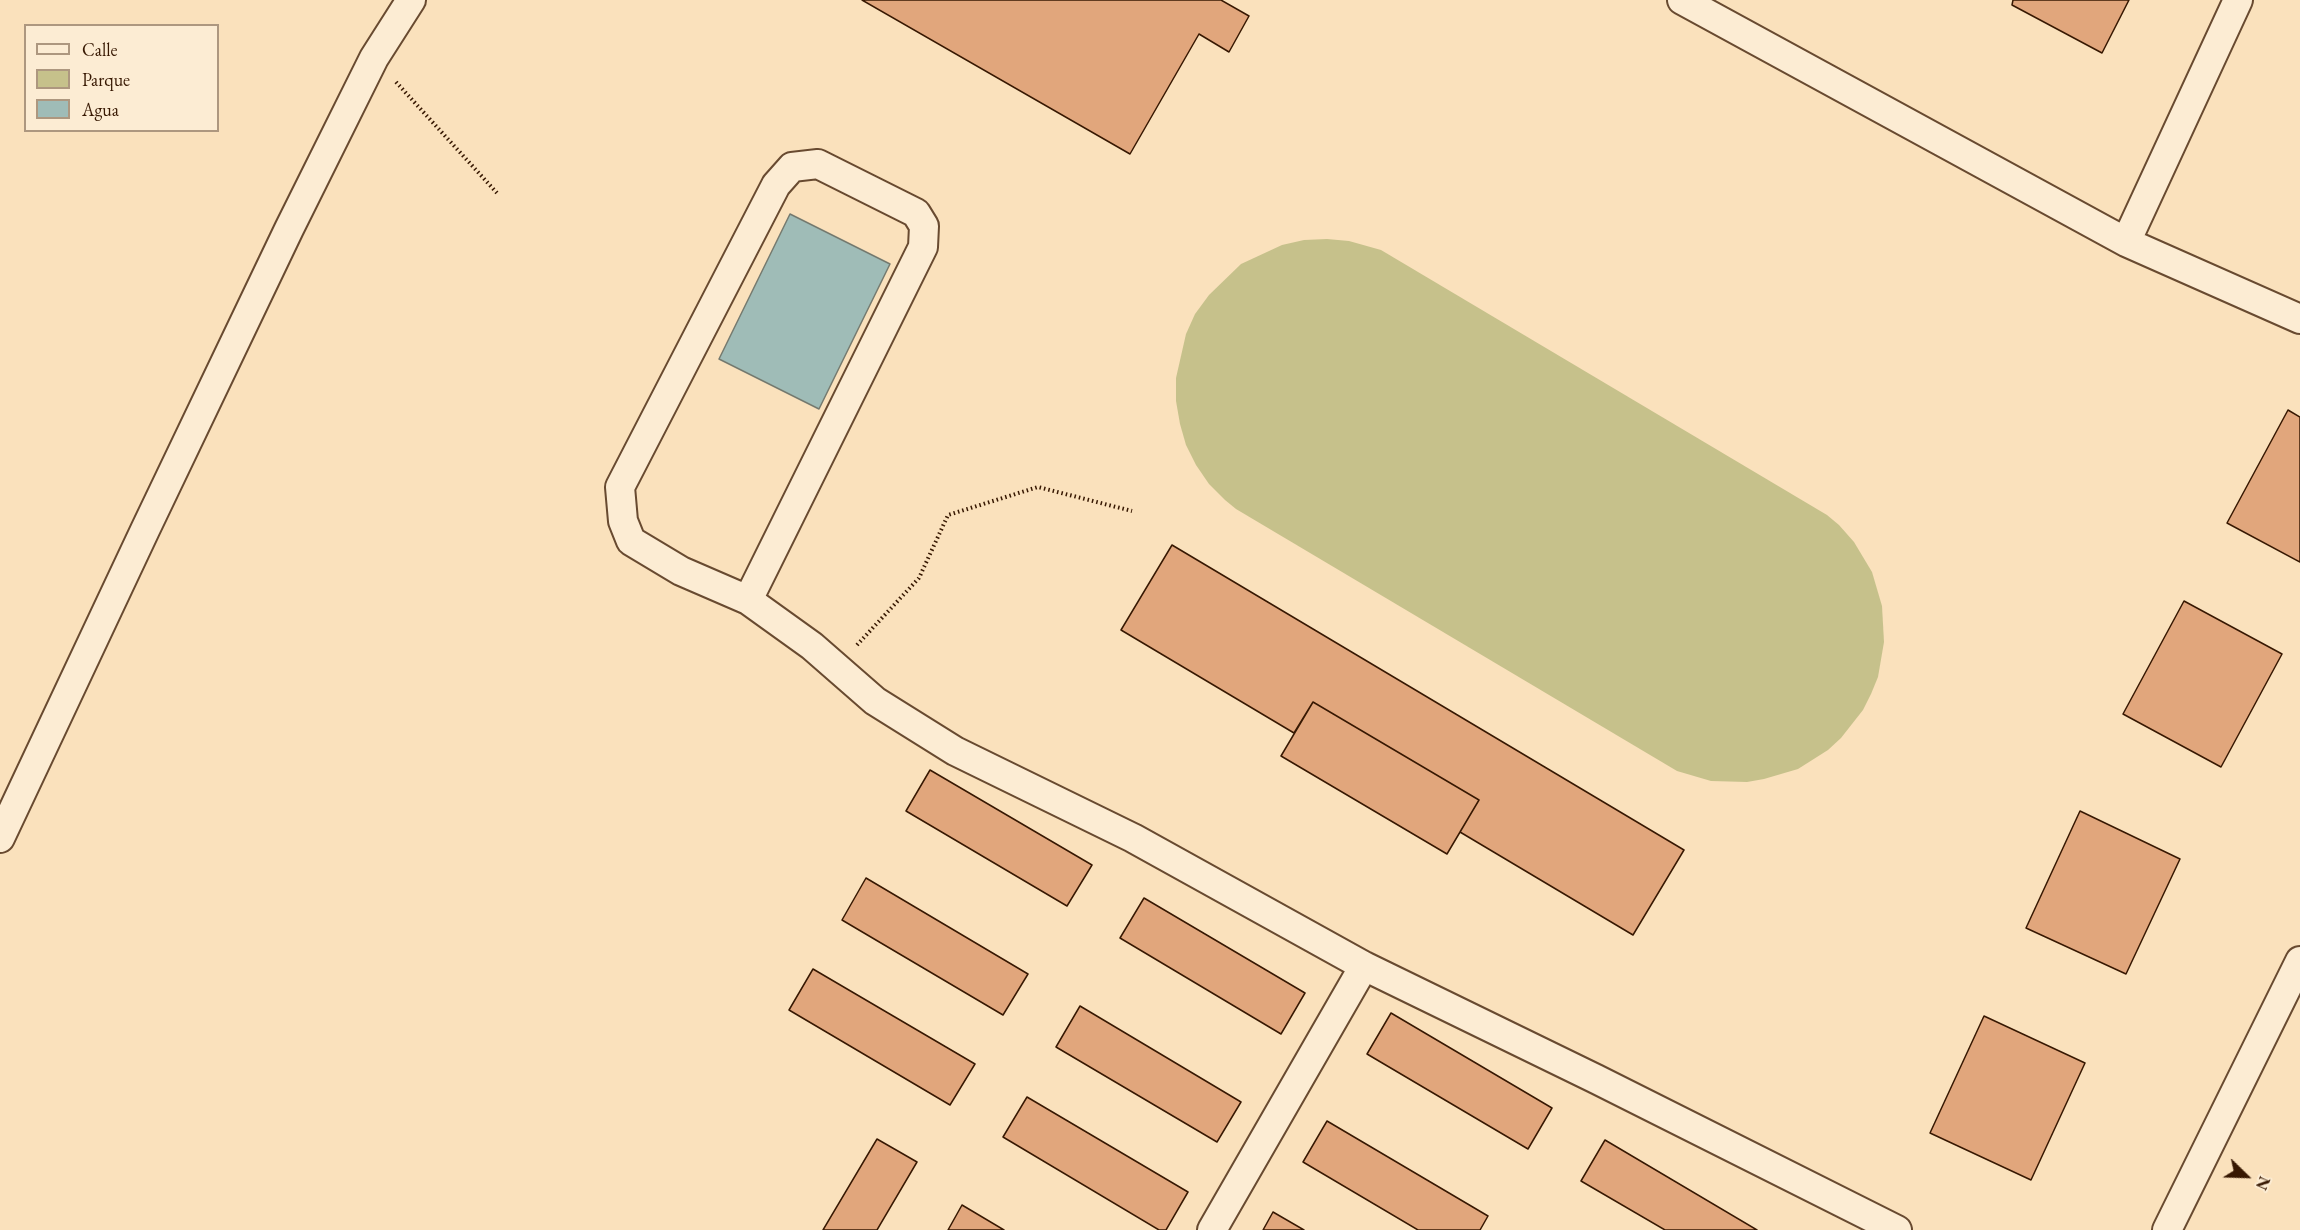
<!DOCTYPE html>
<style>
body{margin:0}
#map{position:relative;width:2300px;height:1230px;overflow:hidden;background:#fae1bc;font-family:"EB Garamond",serif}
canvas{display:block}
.legend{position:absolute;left:24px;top:24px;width:195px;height:108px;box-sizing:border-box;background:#fcecd3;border:2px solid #ad977f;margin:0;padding:8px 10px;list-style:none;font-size:18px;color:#371802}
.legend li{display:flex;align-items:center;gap:12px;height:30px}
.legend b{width:30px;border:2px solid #ad977f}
.north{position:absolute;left:2216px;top:1146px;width:60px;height:60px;-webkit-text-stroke:4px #fcecd3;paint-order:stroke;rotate:113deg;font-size:16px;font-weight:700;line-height:24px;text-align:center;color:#371802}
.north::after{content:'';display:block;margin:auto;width:21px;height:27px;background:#371802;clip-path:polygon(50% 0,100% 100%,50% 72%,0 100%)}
</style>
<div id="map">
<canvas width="2300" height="1230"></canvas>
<ul class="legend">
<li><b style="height:8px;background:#fcecd3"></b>Calle</li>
<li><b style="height:16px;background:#c6c18b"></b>Parque</li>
<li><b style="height:16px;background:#9fbcb7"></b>Agua</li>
</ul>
<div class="north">N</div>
</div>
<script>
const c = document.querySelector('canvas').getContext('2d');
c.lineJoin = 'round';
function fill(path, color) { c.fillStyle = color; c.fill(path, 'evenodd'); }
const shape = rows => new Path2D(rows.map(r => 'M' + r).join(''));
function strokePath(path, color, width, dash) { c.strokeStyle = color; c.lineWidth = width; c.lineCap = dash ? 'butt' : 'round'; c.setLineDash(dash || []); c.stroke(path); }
fill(shape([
 [1327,239,1349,241,1381,250,1827,515,1839,525,1854,542,1872,572,1882,606,1884,642,1878,677,1871,694,1863,710,1841,738,1828,750,1798,769,1764,779,1747,782,1711,781,1677,771,1236,509,1225,500,1209,484,1196,465,1186,445,1180,424,1176,401,1176,378,1186,334,1195,314,1209,295,1241,264,1282,245,1304,240]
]), '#c6c18b');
const water = shape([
 [790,214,890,264,819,409,719,359,790,214]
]);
fill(water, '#9fbcb7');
strokePath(water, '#757a6f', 1.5);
const building = shape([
 [862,0,1221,0,1249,16,1229,52,1199,34,1130,154,862,0],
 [2013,0,2129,0,2102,53,2012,5,2013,0],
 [2288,410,2300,417,2300,562,2227,523,2288,410],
 [1172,545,1684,850,1633,935,1460,832,1479,800,1313,702,1294,733,1121,630,1172,545],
 [2184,601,2282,654,2221,767,2123,714,2184,601],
 [1313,702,1479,800,1447,854,1281,756,1313,702],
 [930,770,1092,865,1067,906,906,811,930,770],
 [2080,811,2180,859,2126,974,2026,928,2080,811],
 [866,878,1028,974,1003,1015,842,920,866,878],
 [1144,898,1305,993,1281,1034,1120,938,1144,898],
 [813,969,975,1064,950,1105,789,1010,813,969],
 [1080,1006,1241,1102,1217,1142,1056,1047,1080,1006],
 [1391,1013,1552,1108,1528,1149,1367,1054,1391,1013],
 [1984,1016,2085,1063,2031,1180,1930,1133,1984,1016],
 [1027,1097,1188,1192,1166,1230,1159,1230,1003,1137,1027,1097],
 [1327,1121,1488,1216,1480,1230,1418,1230,1303,1162,1327,1121],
 [877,1139,917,1162,877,1230,823,1230,877,1139],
 [1605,1140,1757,1230,1665,1230,1581,1181,1605,1140],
 [962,1205,1004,1230,948,1230,962,1205],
 [1273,1212,1304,1230,1263,1230,1273,1212]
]);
fill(building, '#e1a67c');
strokePath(building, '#371802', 1.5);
const minor = shape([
 [1682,0,2126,242,2300,319],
 [2126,242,2238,0],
 [748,600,923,247,924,226,916,213,818,164,792,167,776,185,620,487,623,521,631,541,681,571,748,600,812,646,875,701,955,751,1133,838,1364,966,1596,1079,1897,1230],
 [0,838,145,530,289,229,374,58,411,0],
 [1212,1230,1364,966],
 [2167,1230,2300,961]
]);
strokePath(minor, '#684a30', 32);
strokePath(shape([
 [396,82,497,193],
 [857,645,919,578,948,515,1038,487,1132,511]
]), '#371802', 4, [1.5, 3]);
strokePath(minor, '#fcecd3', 28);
</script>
